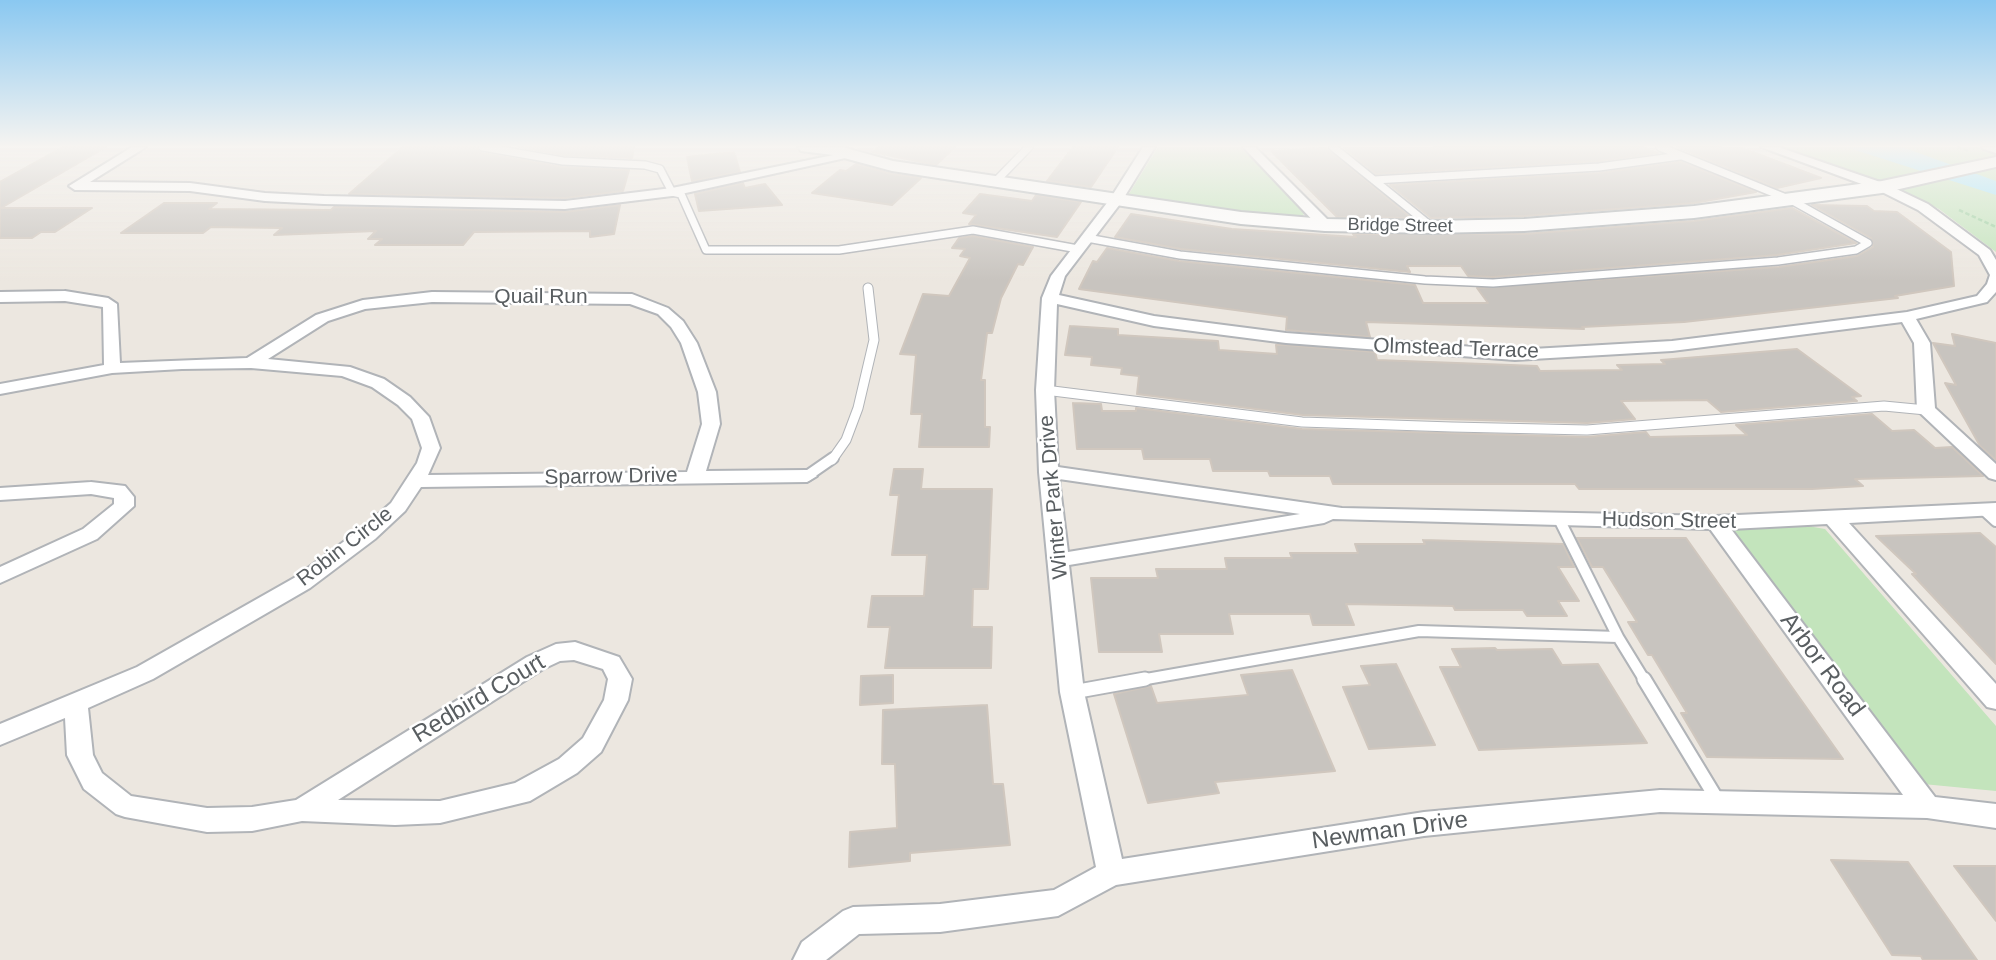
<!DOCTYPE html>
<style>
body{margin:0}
canvas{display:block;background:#ece7e0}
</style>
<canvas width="1996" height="960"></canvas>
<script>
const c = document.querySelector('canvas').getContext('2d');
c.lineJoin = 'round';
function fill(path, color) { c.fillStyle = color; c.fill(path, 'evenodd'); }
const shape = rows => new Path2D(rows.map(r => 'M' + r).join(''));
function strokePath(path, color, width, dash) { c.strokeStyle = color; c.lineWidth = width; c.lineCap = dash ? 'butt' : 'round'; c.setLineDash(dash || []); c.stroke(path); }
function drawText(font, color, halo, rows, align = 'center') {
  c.font = font + ' Arial,sans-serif'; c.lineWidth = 5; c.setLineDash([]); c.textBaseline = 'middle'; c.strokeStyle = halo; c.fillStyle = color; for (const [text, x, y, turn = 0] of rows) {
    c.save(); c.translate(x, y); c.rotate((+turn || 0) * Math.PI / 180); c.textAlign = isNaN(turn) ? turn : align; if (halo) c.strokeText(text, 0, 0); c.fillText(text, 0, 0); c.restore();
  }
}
fill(shape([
 [1158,147,1240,147,1306,212,1302,216,1255,214,1127,197],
 [1777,147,1976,147,1996,153,1996,252,1939,209,1914,197],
 [1802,525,1825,529,1996,726,1996,791,1923,784,1729,530,1732,527]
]), '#c3e4bc');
fill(shape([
 [1846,147,1902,147,1996,181,1996,195]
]), '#9ee6fe');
const building = shape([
 [63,147,106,147,1,208,92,208,55,232,41,232,32,238,0,238,0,182,63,147],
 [403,147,477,147,482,153,562,167,629,170,623,191,565,198,349,194,403,147],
 [518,147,634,147,632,158,564,155,518,147],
 [879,147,955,147,936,165,872,152,879,147],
 [1073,147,1118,147,1091,187,1047,181,1073,147],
 [1642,147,1658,153,1598,161,1376,174,1344,148,1642,147],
 [1677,147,1742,148,1821,178,1777,188,1677,147],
 [1322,148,1327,148,1411,218,1337,217,1271,151,1322,148],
 [734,152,740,172,692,181,687,157,734,152],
 [1681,162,1756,192,1694,203,1524,216,1431,218,1390,185,1599,173,1681,162],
 [856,164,892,174,921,178,892,205,812,193,840,170,846,171,856,164],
 [743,183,745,188,765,184,782,205,699,211,695,194,743,183],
 [980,194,1032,201,1036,195,1081,202,1057,237,969,224,976,215,963,213,980,194],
 [164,203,217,203,209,209,331,210,334,207,565,212,620,205,614,234,590,237,590,231,474,232,463,245,375,245,382,239,368,239,376,231,274,235,282,228,211,227,203,233,121,233,164,203],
 [1812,205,1867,206,1874,211,1897,212,1951,252,1954,286,1895,296,1898,298,1684,322,1582,327,1584,329,1366,322,1370,337,1286,330,1287,317,1079,289,1093,261,1097,262,1107,248,1179,261,1415,285,1423,303,1488,303,1477,288,1779,267,1857,256,1873,247,1871,238,1812,205],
 [1792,208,1856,243,1777,255,1493,277,1468,276,1461,266,1407,266,1410,272,1181,249,1115,237,1131,214,1232,229,1356,237,1353,234,1524,234,1694,221,1792,208],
 [973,236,1033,247,1023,265,1018,264,1001,298,992,333,987,333,981,380,985,380,985,427,990,427,989,447,919,447,922,414,911,414,916,355,900,354,923,294,949,296,970,258,960,256,965,249,952,248,959,238,973,236],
 [1070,326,1118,329,1118,335,1218,341,1219,350,1277,354,1276,345,1285,345,1375,352,1377,360,1537,366,1540,371,1622,370,1617,365,1665,364,1661,360,1797,349,1861,396,1852,397,1857,401,1721,412,1707,400,1621,401,1635,419,1587,423,1303,415,1137,394,1139,376,1121,374,1122,368,1091,365,1092,357,1065,355,1070,326],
 [1952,334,1996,343,1996,460,1980,446,1945,383,1956,385,1933,343,1955,346,1952,334],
 [1073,403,1101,404,1102,411,1136,411,1136,408,1302,429,1587,437,1646,432,1650,437,1747,435,1736,425,1872,414,1892,431,1914,430,1935,448,1952,447,1983,476,1855,479,1863,486,1812,489,1579,489,1575,484,1333,484,1330,476,1270,476,1268,471,1213,471,1210,459,1144,459,1142,449,1077,449,1073,403],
 [894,469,923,469,921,489,992,489,988,589,973,589,972,627,992,627,991,668,885,668,890,627,868,627,872,596,924,596,927,555,892,555,899,495,890,495,894,469],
 [1980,533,1996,547,1996,664,1912,574,1916,574,1876,536,1980,533],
 [1577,538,1686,538,1843,759,1707,757,1681,713,1687,713,1652,655,1648,655,1628,622,1637,622,1603,567,1592,567,1577,538],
 [1423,540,1563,544,1574,567,1558,567,1579,601,1558,601,1567,616,1527,616,1523,610,1455,610,1453,606,1346,604,1354,625,1313,625,1310,614,1229,614,1233,634,1159,634,1162,652,1099,652,1091,578,1158,578,1156,569,1227,569,1225,558,1292,558,1290,553,1358,553,1355,544,1425,544,1423,540],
 [1495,648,1497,650,1552,649,1562,665,1598,664,1647,743,1479,750,1440,667,1461,667,1452,649,1495,648],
 [1396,664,1435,745,1369,749,1343,687,1370,685,1361,666,1396,664],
 [1292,670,1335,771,1215,782,1219,793,1148,803,1114,694,1151,686,1157,703,1248,695,1241,675,1292,670],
 [893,675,893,703,860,705,861,676,893,675],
 [987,705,993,784,1003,784,1010,845,910,853,910,861,849,867,850,832,897,828,895,764,882,764,883,710,987,705],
 [1831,860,1908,862,1977,960,1923,960,1921,956,1892,955,1831,860],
 [1954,866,1996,866,1996,921,1954,866]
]);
fill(building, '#c8c4bf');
strokePath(building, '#d0c7be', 2);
const laneFar3 = shape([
 [483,147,563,161,645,165,660,169,672,192,681,194,706,250,839,250,973,230,1078,249],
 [1333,147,1432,227],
 [1374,180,1599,167,1680,156],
 [995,182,1029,147],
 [1087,238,1180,255,1425,280,1493,283,1778,261,1856,250,1868,243,1791,200,1660,147]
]);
const laneFar2 = shape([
 [1045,390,1302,422,1452,427,1587,430,1884,406,1926,410],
 [832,460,846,440,858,408,874,340,868,288]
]);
const laneFar1 = shape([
 [807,476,833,458],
 [1984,510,1996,521],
 [1559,519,1618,637,1645,681],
 [1135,681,1419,631,1618,637]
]);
const lane = shape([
 [1644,679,1718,801],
 [1073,692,1145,679]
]);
const street = shape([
 [132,147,146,147,90,182,190,183,265,193,324,196,565,201,672,188,853,151,859,155,672,196,565,209,324,204,265,201,190,191,75,190,69,186,132,147],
 [1143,147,1155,147,1120,204,1065,276,1059,295,1154,316,1286,333,1515,350,1672,341,1907,312,1977,296,1987,284,1990,275,1979,255,1918,210,1878,190,1761,147,1778,147,1886,184,1928,204,1990,250,1996,260,1996,292,1987,302,1916,319,1930,343,1935,408,1996,464,1996,480,1989,478,1917,410,1914,343,1902,322,1672,351,1515,360,1286,343,1154,326,1057,304,1054,390,1058,467,1342,508,1716,516,1996,503,1996,515,1849,523,1996,684,1996,709,1987,707,1827,524,1731,529,1935,797,1996,804,1996,828,1927,818,1660,812,1424,836,1116,885,1058,916,940,932,859,934,826,960,793,960,802,942,843,911,853,907,940,904,1054,890,1096,867,1060,692,1039,472,1036,390,1042,298,1051,276,1110,199,1143,147],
 [1059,479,1300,514,1068,552,1059,479],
 [1333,519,1710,529,1903,795,1660,790,1424,812,1122,859,1084,692,1069,565,1324,523,1333,519],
 [1243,147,1255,147,1330,222,1330,228,1320,228,1243,147],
 [1982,147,1996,147,1996,153,1984,149,1982,147],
 [65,291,108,298,117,304,120,363,247,358,316,315,363,300,432,292,632,294,668,308,683,321,697,343,716,392,720,424,706,471,807,470,817,476,807,482,421,487,405,511,375,539,310,588,153,679,88,708,93,755,102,773,131,796,207,808,252,807,296,800,527,657,556,644,575,642,619,657,632,679,628,700,601,752,577,773,530,801,440,823,395,825,302,821,252,831,207,832,125,817,116,814,84,789,67,755,65,718,0,745,0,724,137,667,294,578,361,529,391,503,417,463,422,448,412,419,398,405,372,387,342,376,251,368,182,369,112,373,0,394,0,384,104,365,103,307,65,301,0,302,0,292,65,291],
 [432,302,630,304,658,314,671,327,681,343,698,392,702,424,687,472,428,475,440,448,429,417,410,397,384,379,350,367,268,359,328,321,365,309,432,302],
 [574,660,603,669,608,679,604,700,583,738,559,759,515,783,440,801,338,800,543,669,560,661,574,660],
 [91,482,125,486,134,497,134,506,97,539,0,583,0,567,83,529,114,504,114,498,91,494,0,500,0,488,91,482]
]);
const secondary = shape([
 [798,147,842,147,893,161,1241,212,1325,219,1432,221,1524,219,1694,206,1882,181,1996,157,1996,167,1882,193,1694,218,1524,231,1432,233,1325,231,1241,224,892,171,833,155,801,151,798,147]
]);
strokePath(laneFar3, '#b1b4b8', 10);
strokePath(laneFar2, '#b1b4b8', 11);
strokePath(laneFar1, '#b1b4b8', 14);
strokePath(lane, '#b1b4b8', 17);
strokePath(street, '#b1b4b8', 4);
strokePath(secondary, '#b0b5b8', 4);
strokePath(shape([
 [1957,147,1969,151],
 [1959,210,1996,227]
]), '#9cd0a0', 2.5, [4.5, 2.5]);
strokePath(laneFar3, '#fff', 7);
strokePath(laneFar2, '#fff', 9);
strokePath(laneFar1, '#fff', 10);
strokePath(lane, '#fff', 13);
fill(street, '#fff');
fill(secondary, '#fff');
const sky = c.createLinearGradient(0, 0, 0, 281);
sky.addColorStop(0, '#8ac8f1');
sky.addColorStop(0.52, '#f6f4f1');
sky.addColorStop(1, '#f6f4f100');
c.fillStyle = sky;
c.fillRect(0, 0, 1996, 281);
drawText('18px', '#595e61', '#fff', [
 ["Bridge Street",1400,226,1]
]);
drawText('21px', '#595e61', '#fff', [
 ["Quail Run",541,297],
 ["Olmstead Terrace",1456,349,2],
 ["Sparrow Drive",611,477,-1],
 ["Winter Park Drive",1054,497,-95],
 ["Hudson Street",1669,521,1],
 ["Robin Circle",345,547,-38]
]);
drawText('24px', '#595e61', '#fff', [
 ["Arbor Road",1822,665,53],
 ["Redbird Court",479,699,-31],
 ["Newman Drive",1390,831,-8]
]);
</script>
